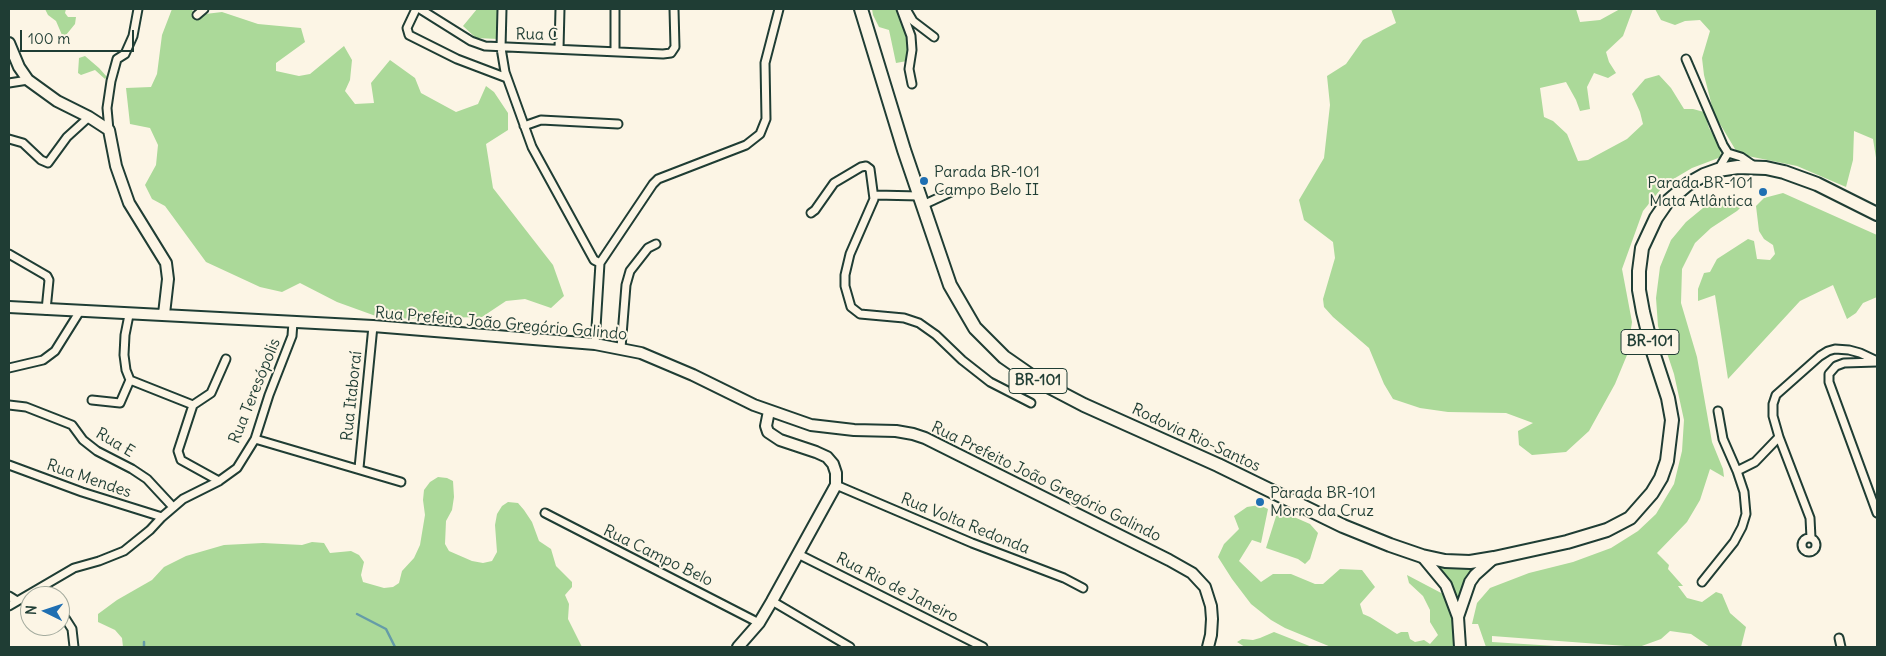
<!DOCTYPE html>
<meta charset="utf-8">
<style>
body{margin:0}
#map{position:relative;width:1886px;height:656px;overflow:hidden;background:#fcf5e5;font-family:Delius,sans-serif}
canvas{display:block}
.frame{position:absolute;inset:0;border:10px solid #1f3d34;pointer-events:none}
.north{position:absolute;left:20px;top:586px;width:50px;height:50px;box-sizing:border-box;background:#fcf5e5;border:1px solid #a4ab9e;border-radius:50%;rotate:274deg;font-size:14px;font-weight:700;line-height:20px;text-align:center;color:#1f3d34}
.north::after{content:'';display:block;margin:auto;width:18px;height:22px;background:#1f6fb2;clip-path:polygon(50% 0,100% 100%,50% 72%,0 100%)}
.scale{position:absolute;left:20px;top:30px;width:114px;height:22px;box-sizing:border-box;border:2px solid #1f3d34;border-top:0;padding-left:6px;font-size:15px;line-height:18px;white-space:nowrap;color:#1f3d34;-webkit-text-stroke:4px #fcf5e5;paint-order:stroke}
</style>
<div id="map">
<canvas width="1886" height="656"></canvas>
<div class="frame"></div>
<div class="north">N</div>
<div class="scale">100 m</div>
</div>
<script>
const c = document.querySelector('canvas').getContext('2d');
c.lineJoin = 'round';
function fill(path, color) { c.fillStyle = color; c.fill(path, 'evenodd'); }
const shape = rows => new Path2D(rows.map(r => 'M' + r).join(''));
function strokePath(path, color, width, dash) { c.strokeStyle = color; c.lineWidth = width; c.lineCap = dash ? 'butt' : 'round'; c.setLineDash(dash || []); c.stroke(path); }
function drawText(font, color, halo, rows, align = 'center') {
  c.font = font + ' Delius,sans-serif'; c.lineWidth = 4; c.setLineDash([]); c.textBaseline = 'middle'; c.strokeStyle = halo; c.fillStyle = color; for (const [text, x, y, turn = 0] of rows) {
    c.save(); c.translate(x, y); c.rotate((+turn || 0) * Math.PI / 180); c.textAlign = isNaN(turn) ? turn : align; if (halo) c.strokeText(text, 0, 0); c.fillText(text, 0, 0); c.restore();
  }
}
fill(shape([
 [45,9,66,9,65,13,68,17,76,17,75,24,66,35,62,35,56,21,48,15],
 [172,9,191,9,197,15,222,12,258,24,301,28,305,42,276,63,276,71,299,76,310,74,344,46,352,60,350,80,345,91,355,104,374,103,371,83,390,60,415,78,421,93,456,112,478,104,486,86,494,92,508,113,508,130,486,144,493,188,553,265,564,296,551,308,525,299,506,301,482,317,384,319,337,302,300,283,282,292,260,287,206,262,165,206,152,199,145,185,156,165,158,145,150,128,130,124,126,88,151,87,157,74,162,35],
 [477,9,498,9,498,39,476,38,463,26],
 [872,9,899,9,909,38,907,61,896,63,889,30,879,27,873,15],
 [1391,9,1576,9,1580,22,1600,20,1620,9,1633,9,1623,36,1606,52,1609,62,1616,73,1608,78,1594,73,1587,87,1590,109,1580,111,1576,100,1566,82,1540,88,1544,117,1553,121,1567,134,1578,161,1588,160,1627,139,1643,124,1640,112,1632,94,1645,79,1659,75,1671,88,1684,109,1693,109,1704,112,1709,128,1720,147,1721,157,1692,168,1665,184,1643,211,1622,269,1632,322,1627,355,1615,384,1589,431,1566,452,1532,455,1519,445,1518,431,1533,423,1506,413,1448,412,1420,408,1393,399,1384,384,1369,348,1333,317,1324,307,1323,299,1335,258,1333,242,1304,220,1299,200,1324,158,1330,105,1327,76,1346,64,1363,40,1396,23],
 [1655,9,1877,9,1877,164,1873,139,1854,131,1853,160,1846,187,1797,166,1738,154,1714,114,1704,75,1702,58,1710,31,1700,20,1685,21,1675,25,1661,20],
 [85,56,99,68,107,77,105,79,95,70,81,75,78,73,79,58],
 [1783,193,1877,235,1877,297,1863,303,1856,313,1847,319,1833,285,1800,301,1728,379,1715,295,1698,301,1698,289,1704,273,1710,272,1717,259,1748,239,1754,241,1757,259,1770,260,1775,254,1773,245,1764,239,1759,231,1756,206,1764,198],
 [1728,201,1740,208,1737,211,1711,228,1695,243,1682,269,1681,303,1697,357,1712,442,1723,469,1724,477,1710,469,1700,500,1687,522,1657,553,1669,565,1668,569,1683,586,1678,586,1687,598,1702,602,1716,592,1722,594,1730,613,1746,627,1741,647,1710,647,1691,634,1670,631,1661,639,1639,647,1492,636,1492,642,1571,647,1486,647,1478,624,1472,624,1477,603,1490,588,1529,573,1573,562,1611,548,1638,531,1656,514,1674,484,1682,451,1684,420,1674,374,1658,326,1656,298,1660,267,1671,240,1686,222,1703,208,1717,202],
 [438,477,447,478,453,481,454,497,452,510,446,521,445,544,449,551,472,561,483,563,492,561,497,552,495,525,497,514,502,506,508,502,518,503,524,510,532,522,539,541,551,549,556,566,572,582,572,587,565,595,569,604,568,619,582,647,123,647,122,638,115,630,98,622,98,614,117,600,152,580,164,567,186,556,224,545,263,543,302,545,312,542,324,543,330,553,351,551,359,555,364,562,361,575,363,582,384,588,393,587,399,583,402,571,414,558,420,545,425,515,423,500,424,490,430,482],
 [1259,505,1268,509,1261,543,1252,540,1239,561,1261,582,1273,574,1291,574,1315,584,1323,584,1340,569,1362,570,1375,587,1360,604,1363,614,1370,617,1397,634,1401,632,1408,632,1410,639,1415,642,1424,640,1430,644,1438,635,1430,622,1430,610,1423,596,1409,583,1407,575,1445,595,1455,620,1453,647,1331,647,1285,628,1271,620,1251,604,1232,579,1218,557,1224,544,1239,529,1234,516,1247,507],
 [1278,510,1310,524,1318,533,1310,559,1305,564,1298,559,1266,548],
 [1435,566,1459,569,1476,567,1466,581,1458,601,1451,584],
 [1274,632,1312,647,1245,647,1237,642,1242,639,1253,640,1260,638]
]), '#abd999');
strokePath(shape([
 [357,614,386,629,395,647],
 [144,647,144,642]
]), '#659ca8', 2.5);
const street = shape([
 [416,9,407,28,409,35,457,59,507,78],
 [420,9,471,41,485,46,663,54,671,53,675,47,674,9],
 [502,9,501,48,505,72,532,147,594,260,600,263],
 [901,9,911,36,912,50,909,69,912,84],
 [906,9,913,21,934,37],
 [197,15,204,9],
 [559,49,560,9],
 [615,52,615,9],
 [1686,59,1723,145,1728,153],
 [9,83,28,80],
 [524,126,541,120,618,124],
 [109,130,107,108,111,81,117,59,125,54,133,36,138,9],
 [9,139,23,143,41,160,48,163,67,137,89,117],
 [1718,170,1728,153,1741,157,1754,166],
 [875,195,920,196],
 [923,205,951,192],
 [811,213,815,210,834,183,861,167,866,166,870,169,874,199,850,254,845,275,845,286,851,307,860,314,904,318,919,323,936,335,962,360,990,382,1031,403],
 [9,254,47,276,49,280,46,310],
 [595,344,600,263,653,184,658,179,746,145,760,134,766,119,765,63,779,9],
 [621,348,626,285,630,271,648,248,656,244],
 [1877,362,1844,363,1836,366,1829,374,1829,382,1877,513],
 [9,368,43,360,55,351,80,311],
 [130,380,193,405],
 [92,400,120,403,130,380,126,370,124,355,125,335,129,315],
 [9,405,26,407,72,425,83,440,97,451,132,469,147,479,173,507],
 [255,439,401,482],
 [9,465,82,492,162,517],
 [359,468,373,326],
 [1737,471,1755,462,1779,437],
 [219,481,181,460,178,451,193,405,211,393,226,359],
 [836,485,972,543,1064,578,1083,588],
 [545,513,759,623],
 '1802 545a7 7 0 1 1 14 0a7 7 0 1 1-14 0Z',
 [1811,538,1810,518,1779,437,1773,416,1773,404,1776,395,1820,356,1828,351,1835,349,1849,350,1860,353,1877,361],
 [798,554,983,647],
 [1702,582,1734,542,1742,527,1746,514,1744,492,1737,471,1723,439,1718,411],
 [9,596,17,601],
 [772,601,850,647],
 [9,606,74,568,99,561,124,551,150,530,162,517,183,499,219,481,237,468,255,439,269,395,292,336,293,322],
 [60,615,65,618,72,629,74,647],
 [1839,638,1841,647]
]);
const secondary = shape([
 [9,43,19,67,28,80,57,101,89,117,109,130,116,166,129,203,166,263,168,279,164,314],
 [9,307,373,326,595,344,641,353,693,375,754,405,811,425,854,430,896,431,913,434,925,438,1169,560,1192,573,1205,587,1211,606,1212,619,1211,635,1208,647],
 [1422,556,1446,585,1458,617,1460,647],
 [1458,617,1470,582,1475,575,1494,558],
 [738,647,759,623,772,601,836,485,836,473,833,464,827,457,816,452,780,440,768,432,766,426,769,411]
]);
const highway = shape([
 [861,9,904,150,950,285,975,328,1004,357,1040,382,1084,405,1218,465,1343,526,1390,545,1422,556,1445,561,1470,562,1494,558,1567,542,1607,530,1630,518,1652,493,1661,478,1667,461,1672,420,1668,398,1653,352,1643,312,1639,290,1639,271,1642,248,1656,218,1667,202,1688,184,1704,175,1718,170,1738,167,1766,168,1784,172,1817,184,1877,214]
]);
strokePath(street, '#1f3d34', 11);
strokePath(secondary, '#1f3d34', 14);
strokePath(highway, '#1f3d34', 16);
strokePath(street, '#fcf5e5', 7);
strokePath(secondary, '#fcf5e5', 10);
strokePath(highway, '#fcf5e5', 12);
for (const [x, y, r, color] of [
 [924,181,5,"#1f6fb2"],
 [1763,192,5,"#1f6fb2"],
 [1260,502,5,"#1f6fb2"]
]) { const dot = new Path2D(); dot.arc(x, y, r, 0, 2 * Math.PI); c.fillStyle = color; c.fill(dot); strokePath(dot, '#fcf5e5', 2); }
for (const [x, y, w] of [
 [1650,342,58],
 [1038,381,58]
]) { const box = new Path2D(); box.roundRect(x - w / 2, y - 12.5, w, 25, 4); c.fillStyle = '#fcf5e5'; c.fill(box); strokePath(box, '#1f3d34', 1); }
drawText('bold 15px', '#1f3d34', null, [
 ["BR-101",1650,342],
 ["BR-101",1038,381]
]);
drawText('16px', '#1f3d34', '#fcf5e5', [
 ["Rua C",537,35,1],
 ["Rua Prefeito João Gregório Galindo",501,324,5],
 ["Rua Teresópolis",255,391,-68],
 ["Rua Itaboraí",352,396,-84],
 ["Rodovia Rio-Santos",1196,438,25],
 ["Rua E",115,443,31],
 ["Rua Mendes",89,479,19],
 ["Rua Prefeito João Gregório Galindo",1046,482,26],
 ["Rua Volta Redonda",965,524,22],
 ["Rua Campo Belo",658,556,26],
 ["Rua Rio de Janeiro",897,588,27]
]);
drawText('16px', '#1f3d34', '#fcf5e5', [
 ["Parada BR-101",934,172],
 ["Campo Belo II",934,190],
 ["Parada BR-101",1753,183,"right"],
 ["Mata Atlântica",1753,201,"right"],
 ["Parada BR-101",1270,493],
 ["Morro da Cruz",1270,511]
], 'left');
</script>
